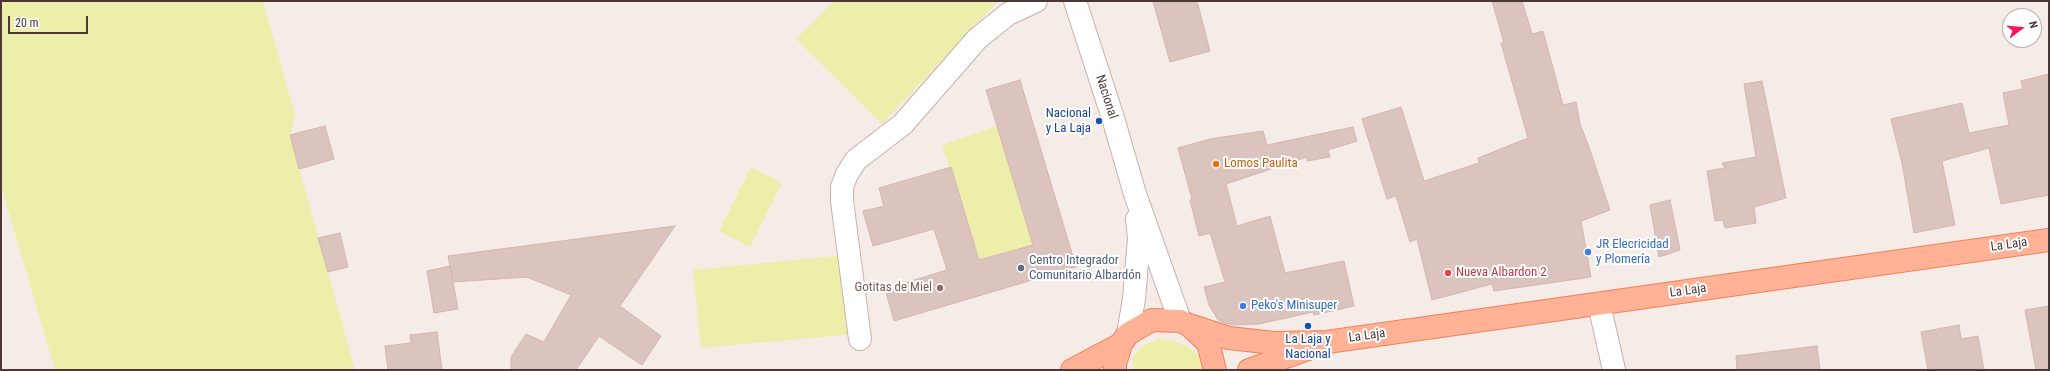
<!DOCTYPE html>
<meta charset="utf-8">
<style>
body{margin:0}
#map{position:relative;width:2050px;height:371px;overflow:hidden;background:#f5ebe7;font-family:"Roboto Condensed",sans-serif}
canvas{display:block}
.frame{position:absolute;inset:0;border:2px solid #493835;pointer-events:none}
.north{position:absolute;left:2002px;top:8px;width:40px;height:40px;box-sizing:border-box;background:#fff;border:1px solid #b6afae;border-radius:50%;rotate:74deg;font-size:11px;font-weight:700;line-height:16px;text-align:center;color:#493835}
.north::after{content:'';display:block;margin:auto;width:14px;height:18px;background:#ff145a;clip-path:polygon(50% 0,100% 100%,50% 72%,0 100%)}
.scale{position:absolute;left:8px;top:16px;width:80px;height:18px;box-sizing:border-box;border:2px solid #493835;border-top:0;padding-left:5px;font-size:12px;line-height:14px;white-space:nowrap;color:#493835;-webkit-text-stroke:3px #fff;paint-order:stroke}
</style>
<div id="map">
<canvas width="2050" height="371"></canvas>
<div class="frame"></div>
<div class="north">N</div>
<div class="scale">20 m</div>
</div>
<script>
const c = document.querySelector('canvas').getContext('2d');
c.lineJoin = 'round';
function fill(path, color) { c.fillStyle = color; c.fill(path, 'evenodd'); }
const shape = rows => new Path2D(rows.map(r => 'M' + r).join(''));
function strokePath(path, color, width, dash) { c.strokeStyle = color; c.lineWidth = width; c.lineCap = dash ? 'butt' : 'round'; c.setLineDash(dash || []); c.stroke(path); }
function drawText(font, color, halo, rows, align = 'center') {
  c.font = font + ' "Roboto Condensed",sans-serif'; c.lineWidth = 4; c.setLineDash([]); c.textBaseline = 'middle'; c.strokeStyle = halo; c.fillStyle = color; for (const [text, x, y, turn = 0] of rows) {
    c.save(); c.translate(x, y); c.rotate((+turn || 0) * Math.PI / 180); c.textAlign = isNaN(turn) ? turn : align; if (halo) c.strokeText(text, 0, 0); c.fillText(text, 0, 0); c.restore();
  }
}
fill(shape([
 [1,1,263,1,295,115,290,135,355,370,55,370,1,186],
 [834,1,998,1,882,124,796,39],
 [997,126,1033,245,980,260,942,145],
 [751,167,782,183,750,247,719,231],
 [846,255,854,334,701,348,693,270],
 [1158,339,1171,340,1189,347,1201,358,1208,370,1133,370,1132,357,1144,345]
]), '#eeeeab');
const building = shape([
 [1153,1,1197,1,1210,51,1170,62,1153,1],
 [1492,1,1522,1,1532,34,1543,31,1563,105,1576,102,1580,124,1589,147,1610,210,1581,221,1591,277,1494,291,1492,284,1432,300,1417,239,1410,242,1396,196,1387,199,1362,119,1401,107,1424,181,1479,163,1478,158,1528,138,1501,43,1504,43,1492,1],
 [2049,74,2049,195,2001,204,1989,148,1942,161,1955,225,1914,233,1902,163,1891,119,1962,103,1969,133,2009,125,2003,93,2023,89,2021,81,2049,74],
 [1020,80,1076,267,894,321,885,289,947,270,934,229,873,246,863,211,884,206,879,188,951,167,979,260,1033,245,986,90,1020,80],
 [1762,81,1786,198,1754,207,1756,223,1725,228,1723,220,1715,221,1707,171,1725,168,1722,163,1756,157,1744,84,1762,81],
 [325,126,334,159,299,169,290,135,325,126],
 [1353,127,1357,141,1328,150,1330,157,1307,161,1307,157,1226,184,1237,226,1270,216,1285,273,1344,261,1354,306,1314,315,1313,312,1259,324,1234,325,1224,323,1218,320,1209,305,1204,287,1225,282,1210,233,1199,236,1190,200,1192,199,1178,148,1210,139,1263,131,1267,145,1353,127],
 [1670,200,1680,250,1659,257,1650,205,1670,200],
 [675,226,620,306,661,336,642,365,599,336,576,370,511,370,511,357,526,334,544,342,571,295,527,277,453,282,448,256,675,226],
 [340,233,348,267,328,272,318,238,340,233],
 [450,266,458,309,434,313,427,271,450,266],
 [2049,306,2049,370,2036,370,2025,310,2049,306],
 [1959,325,1961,339,1978,336,1984,370,1928,370,1921,332,1959,325],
 [437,332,442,370,388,370,385,346,411,343,410,335,437,332],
 [1817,346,1820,370,1737,370,1736,356,1817,346]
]);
fill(building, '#dbc3be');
strokePath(building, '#d4b4ad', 1);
const minor = shape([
 [1075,1,1113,118,1135,194,1180,321],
 [1599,304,1614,370],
 [1128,334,1134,299,1139,238,1137,219],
 [860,339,842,201,842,187,847,174,856,160,903,124,977,39,1008,14,1036,1]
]);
const major = shape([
 [1189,325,1229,338,1274,343,1327,342,2049,240],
 [1072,370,1121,344],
 [1115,370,1115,364,1121,344,1128,334,1152,320,1180,321,1189,325,1208,343,1215,370],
 [1249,370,1311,348]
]);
strokePath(minor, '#c5b1ab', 24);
strokePath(major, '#f18059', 24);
strokePath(minor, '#fff', 22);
strokePath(major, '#ffb296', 22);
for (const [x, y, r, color] of [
 [1099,121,4,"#1a4fb4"],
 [1216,164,4,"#e8710a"],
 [1588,252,4,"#3f7fe0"],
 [1021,268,4,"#5c6f8a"],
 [1448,273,4,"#e0444e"],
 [940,288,4,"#8d6e63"],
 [1243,306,4,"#3f7fe0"],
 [1308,326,4,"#1a4fb4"]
]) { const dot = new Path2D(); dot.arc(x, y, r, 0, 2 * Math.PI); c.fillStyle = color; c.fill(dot); strokePath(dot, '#fff', 1.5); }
drawText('13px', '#493835', '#fff', [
 ["Nacional",1106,97,72],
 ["La Laja",2009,245,-8],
 ["La Laja",1688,291,-8],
 ["La Laja",1367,336,-8]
]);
drawText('13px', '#164399', '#fff', [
 ["Nacional",1091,114],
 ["y La Laja",1091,129],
 ["La Laja y",1308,340,"center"],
 ["Nacional",1308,355,"center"]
], 'right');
drawText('13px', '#c56008', '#fff', [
 ["Lomos Paulita",1224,164]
], 'left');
drawText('13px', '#366cbe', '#fff', [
 ["JR Elecricidad",1596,245],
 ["y Plomería",1596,260],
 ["Peko's Minisuper",1251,306]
], 'left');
drawText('13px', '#4e5e75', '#fff', [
 ["Centro Integrador",1029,261],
 ["Comunitario Albardón",1029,276]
], 'left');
drawText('13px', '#be3a42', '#fff', [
 ["Nueva Albardon 2",1456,273]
], 'left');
drawText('13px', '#785e54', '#fff', [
 ["Gotitas de Miel",932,288]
], 'right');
</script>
